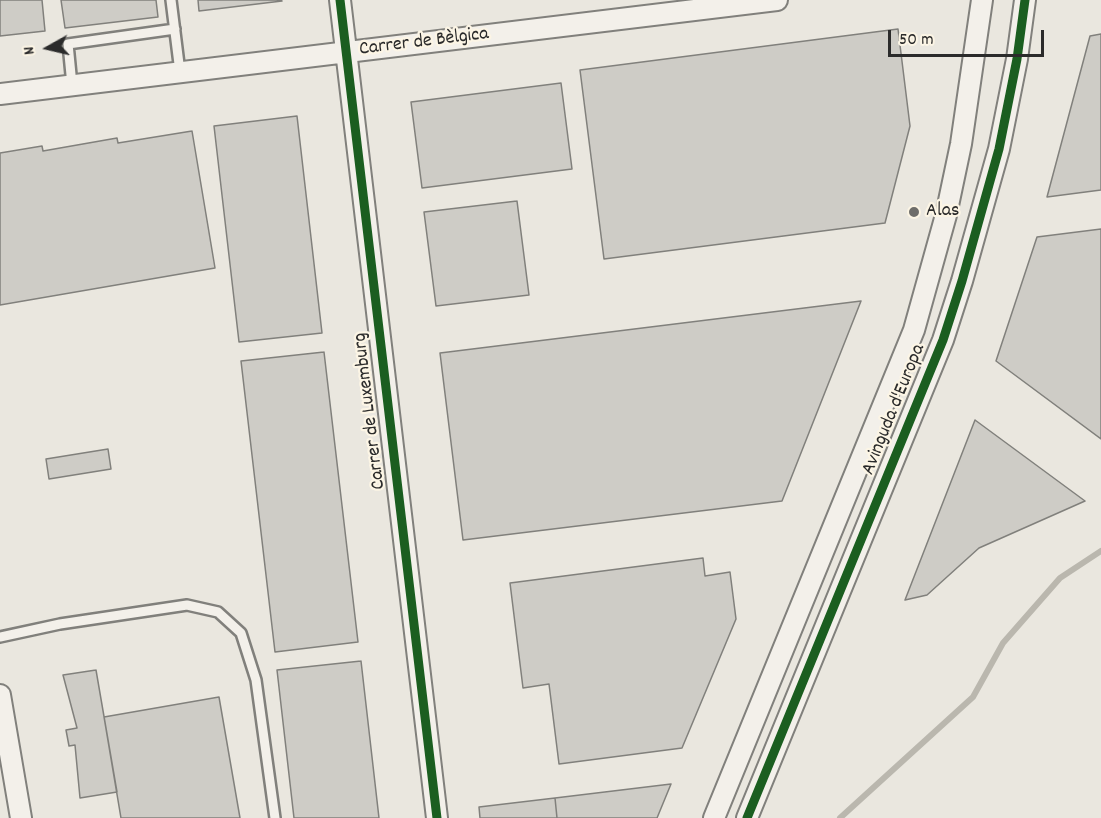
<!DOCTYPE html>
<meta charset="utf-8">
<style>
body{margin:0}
#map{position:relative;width:1101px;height:818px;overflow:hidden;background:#eae7df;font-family:Dekko,sans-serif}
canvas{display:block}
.north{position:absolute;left:18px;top:18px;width:60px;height:60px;-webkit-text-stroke:4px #fcf5e5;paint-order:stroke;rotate:262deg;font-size:16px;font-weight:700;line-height:24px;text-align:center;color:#2b2b2b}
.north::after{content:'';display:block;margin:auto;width:21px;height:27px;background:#2b2b2b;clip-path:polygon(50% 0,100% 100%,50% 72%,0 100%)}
.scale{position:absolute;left:888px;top:30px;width:156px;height:27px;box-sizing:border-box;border:3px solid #2b2b2b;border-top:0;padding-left:8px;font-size:18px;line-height:21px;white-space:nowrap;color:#2b2b2b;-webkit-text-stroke:4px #fcf5e5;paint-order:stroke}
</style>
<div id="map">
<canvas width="1101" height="818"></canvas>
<div class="north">N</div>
<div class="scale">50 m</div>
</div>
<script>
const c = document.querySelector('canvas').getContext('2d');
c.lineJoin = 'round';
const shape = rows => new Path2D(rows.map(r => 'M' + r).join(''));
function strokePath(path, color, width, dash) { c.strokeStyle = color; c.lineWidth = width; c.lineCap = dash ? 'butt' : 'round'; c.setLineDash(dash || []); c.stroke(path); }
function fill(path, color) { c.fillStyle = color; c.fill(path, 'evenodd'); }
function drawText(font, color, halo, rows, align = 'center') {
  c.font = font + ' Dekko,sans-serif'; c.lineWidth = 4.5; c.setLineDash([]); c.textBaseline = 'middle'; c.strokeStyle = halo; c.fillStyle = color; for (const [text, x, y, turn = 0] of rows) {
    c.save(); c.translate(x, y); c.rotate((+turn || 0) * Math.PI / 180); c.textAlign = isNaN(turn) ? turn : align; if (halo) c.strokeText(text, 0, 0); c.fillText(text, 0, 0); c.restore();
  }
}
strokePath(shape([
 [840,818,973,697,1003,643,1060,578,1101,551]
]), '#bab7ae', 6);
const building = shape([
 [0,0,42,0,45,31,0,36,0,0],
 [61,0,156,0,158,17,65,28,61,0],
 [198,0,281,0,282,1,199,11,198,0],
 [898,29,910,126,885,223,604,259,580,70,898,29],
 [1101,34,1101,190,1047,197,1090,36,1101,34],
 [561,83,572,169,422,188,411,102,561,83],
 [297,116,322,333,239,342,214,126,297,116],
 [192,131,215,268,0,305,0,153,42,146,43,151,117,138,118,143,192,131],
 [517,201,529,295,436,306,424,212,517,201],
 [1101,229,1101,439,996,361,1037,237,1101,229],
 [861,301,782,501,463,540,440,353,861,301],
 [324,352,358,642,275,652,241,361,324,352],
 [975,420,1085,501,979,548,927,595,905,600,975,420],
 [108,449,111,469,49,479,46,459,108,449],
 [703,558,705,576,730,572,736,619,682,748,559,764,549,684,523,688,510,583,703,558],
 [361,661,379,818,294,818,277,670,361,661],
 [96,670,117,792,80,798,75,745,69,746,66,730,77,728,63,675,96,670],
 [219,697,240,818,121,818,104,717,219,697],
 [671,784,657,818,557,818,555,798,671,784],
 [555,798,557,818,480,818,479,807,555,798]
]);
fill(building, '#ceccc6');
strokePath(building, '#81807c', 1.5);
const lane = shape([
 [171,0,180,72],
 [72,85,68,44,175,29],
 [0,637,60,624,187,605,218,612,241,633,256,680,275,818]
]);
const street = shape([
 [340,0,437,818],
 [0,94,777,0],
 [0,695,21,818],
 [714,818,914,330,946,215,961,144,982,0],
 [747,818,943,340,962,281,999,149,1017,59,1025,0]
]);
strokePath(lane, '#81807c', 14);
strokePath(street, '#81807c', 24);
strokePath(lane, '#f3f0ea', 9);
strokePath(street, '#f3f0ea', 20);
strokePath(shape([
 [340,0,437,818],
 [747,818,943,340,962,281,999,149,1017,59,1025,0]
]), '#1b5e20', 9);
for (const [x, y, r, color] of [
 [914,212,6,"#6e6d6a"]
]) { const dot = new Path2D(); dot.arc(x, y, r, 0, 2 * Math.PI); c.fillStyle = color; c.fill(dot); strokePath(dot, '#fcf5e5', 2); }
drawText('20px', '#2b2b2b', '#fcf5e5', [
 ["Carrer de Bèlgica",424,43,-7],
 ["Avinguda d'Europa",895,410,-68],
 ["Carrer de Luxemburg",371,411,-97]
]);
drawText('20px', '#2b2b2b', '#fcf5e5', [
 ["Alas",926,212]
], 'left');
</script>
